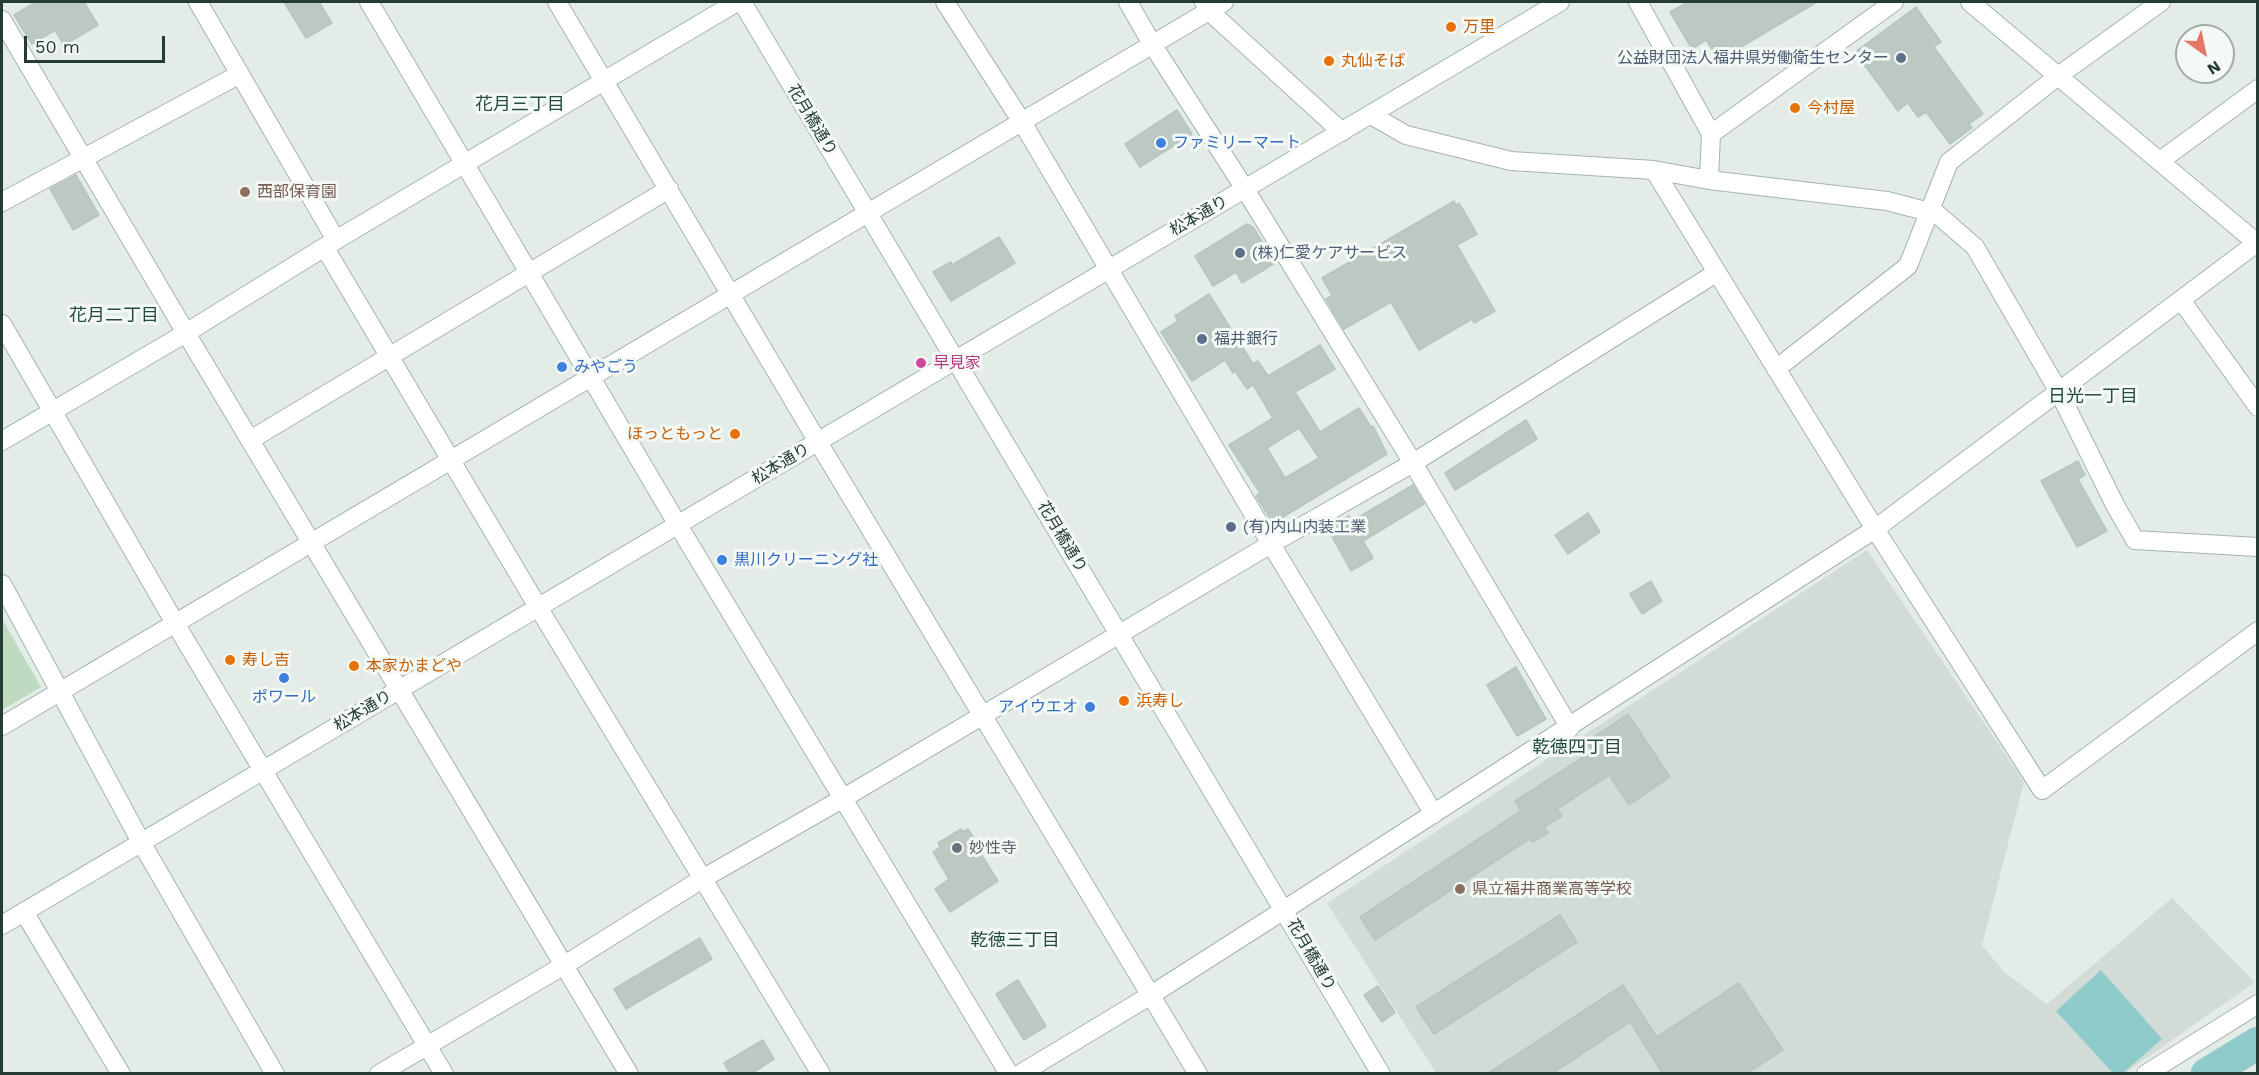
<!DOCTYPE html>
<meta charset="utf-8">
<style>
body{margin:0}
#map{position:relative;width:2259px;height:1075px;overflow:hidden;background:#e3ece7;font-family:"Work Sans",sans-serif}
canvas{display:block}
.frame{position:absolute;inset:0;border:3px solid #243c32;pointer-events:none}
.north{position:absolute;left:2175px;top:24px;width:60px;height:60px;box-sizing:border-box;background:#f4f9f5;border:2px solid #a1ada7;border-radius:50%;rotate:147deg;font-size:16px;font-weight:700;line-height:24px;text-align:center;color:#243c32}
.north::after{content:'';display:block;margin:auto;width:21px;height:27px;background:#e67667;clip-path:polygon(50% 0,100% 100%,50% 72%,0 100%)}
.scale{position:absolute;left:24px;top:36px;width:141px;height:27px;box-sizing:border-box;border:3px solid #243c32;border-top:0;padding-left:8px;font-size:18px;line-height:21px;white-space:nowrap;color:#243c32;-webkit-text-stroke:4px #f4f9f5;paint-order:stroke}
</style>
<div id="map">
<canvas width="2259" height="1075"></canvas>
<div class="frame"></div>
<div class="north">N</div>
<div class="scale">50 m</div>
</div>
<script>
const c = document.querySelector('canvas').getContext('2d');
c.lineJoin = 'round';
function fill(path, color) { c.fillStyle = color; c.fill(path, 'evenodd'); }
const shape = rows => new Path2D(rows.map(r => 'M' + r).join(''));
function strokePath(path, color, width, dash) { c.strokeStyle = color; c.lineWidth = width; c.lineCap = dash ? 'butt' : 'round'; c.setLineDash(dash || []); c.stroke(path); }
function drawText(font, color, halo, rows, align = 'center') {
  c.font = font + ' "Work Sans","Noto Sans JP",sans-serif'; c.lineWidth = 6; c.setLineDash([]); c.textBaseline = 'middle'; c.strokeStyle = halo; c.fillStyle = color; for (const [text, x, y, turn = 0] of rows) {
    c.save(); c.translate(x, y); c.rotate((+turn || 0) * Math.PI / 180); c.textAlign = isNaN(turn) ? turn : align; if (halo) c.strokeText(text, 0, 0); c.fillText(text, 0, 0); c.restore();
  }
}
fill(shape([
 [1867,550,2024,782,1982,945,2004,972,2047,1004,2172,898,2255,982,2125,1073,1436,1073,1327,903]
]), '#d2dcd6');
fill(shape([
 [2,619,41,687,2,710]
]), '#bedbc2');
fill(shape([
 [2101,970,2162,1039,2123,1073,2113,1073,2056,1011]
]), '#90cbcc');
strokePath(shape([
 [2207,1074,2258,1043]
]), '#90cbcc', 33);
const building = shape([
 [36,2,84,2,98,25,64,45,55,30,32,44,14,15,36,2],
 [284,2,319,2,332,23,306,38,284,2],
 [1688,2,1817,2,1719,60,1706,40,1692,49,1670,12,1688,2],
 [1916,7,1941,42,1934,47,1983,114,1969,124,1972,128,1950,144,1926,112,1918,117,1908,103,1898,111,1855,52,1916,7],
 [1177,110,1192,134,1140,167,1125,144,1177,110],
 [76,175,99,215,73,230,50,189,76,175],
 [1454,201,1456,205,1459,203,1477,234,1457,245,1495,311,1474,323,1472,319,1419,350,1391,302,1344,329,1326,299,1332,295,1322,278,1454,201],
 [1247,224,1253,227,1275,263,1242,283,1236,272,1213,286,1195,256,1247,224],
 [999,237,1015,263,951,301,933,272,951,262,952,265,999,237],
 [1209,294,1253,364,1258,361,1268,376,1320,345,1335,369,1295,392,1320,432,1359,408,1371,427,1373,426,1387,454,1273,523,1256,496,1260,493,1229,445,1273,418,1253,385,1247,389,1235,371,1233,373,1225,360,1192,381,1161,332,1178,321,1175,316,1209,294],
 [1299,428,1319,458,1285,478,1267,448,1299,428],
 [1526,420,1537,439,1455,490,1445,473,1526,420],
 [2078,461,2085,475,2078,479,2107,531,2077,547,2041,481,2078,461],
 [1413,485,1424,504,1363,541,1373,558,1351,571,1327,528,1349,516,1352,521,1413,485],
 [1588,513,1600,532,1568,554,1555,535,1588,513],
 [1651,581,1662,601,1642,614,1630,594,1651,581],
 [1516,667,1546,719,1517,736,1487,685,1516,667],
 [1628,714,1670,777,1629,805,1609,775,1557,809,1562,816,1544,827,1548,833,1532,842,1529,839,1375,940,1360,917,1521,811,1515,801,1593,751,1586,742,1628,714],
 [961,829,963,832,968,829,981,850,979,851,998,881,950,912,935,889,949,879,933,852,940,847,938,843,961,829],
 [1560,915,1577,942,1434,1034,1416,1007,1560,915],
 [700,938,712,959,626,1009,614,989,700,938],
 [1018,980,1046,1026,1024,1040,996,994,1018,980],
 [1739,983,1783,1050,1746,1074,1663,1074,1630,1022,1552,1074,1487,1074,1623,985,1657,1037,1739,983],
 [1378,986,1395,1013,1382,1022,1364,995,1378,986],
 [763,1040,774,1059,751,1074,730,1074,724,1063,763,1040]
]);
fill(building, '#bcc9c2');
strokePath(building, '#b6c5bd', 1.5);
const street = shape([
 [198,2,336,240],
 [369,2,678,525,1009,1074],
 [557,2,818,442,1198,1074],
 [945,2,1022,122,1271,544,1434,814],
 [1128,2,1152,44,1245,189,1413,463,1570,728],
 [1204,2,1208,10,1342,132],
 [1638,2,1711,134,1709,180],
 [2,20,186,333,629,1074],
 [1371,115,1406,135,1511,161,1654,170,1709,180,1887,201,1937,214,1975,247,2059,392,2115,505,2135,540,2258,547],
 [1711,134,1894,2],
 [2160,161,2258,89],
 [1654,170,1875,529,2042,790,2258,631],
 [2,202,240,74],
 [325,248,538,607,821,1074],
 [2181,300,2258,407],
 [2,324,175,623,444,1074],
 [1776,369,1908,266,1949,162,2058,76,2161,2],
 [250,440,669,189],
 [2,726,1224,2],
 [141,842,275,1074],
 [24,912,121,1074],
 [379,1074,563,966,702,879,842,799,1271,544,1413,463,1716,273],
 [1020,1074,1151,995,1284,910,1875,529,2258,242],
 [2146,1074,2258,1004]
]);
const secondary = shape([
 [742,2,1381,1074],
 [1970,2,2258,244],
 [2,441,186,333,336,240,737,2],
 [2,584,141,842],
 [2,925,1560,2]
]);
strokePath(street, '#a6b4ad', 20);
strokePath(secondary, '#a3b7ad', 20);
strokePath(street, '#fff', 18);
strokePath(secondary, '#fff', 18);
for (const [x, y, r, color] of [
 [1451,27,6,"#e8710a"],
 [1901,58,6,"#5c6f8a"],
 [1329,61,6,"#e8710a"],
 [1795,108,6,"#e8710a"],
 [1161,143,6,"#3f7fe0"],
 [245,192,6,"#8d6e63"],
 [1240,253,6,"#5c6f8a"],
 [1202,339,6,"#5c6f8a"],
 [921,363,6,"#d1479c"],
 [562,367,6,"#3f7fe0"],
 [735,434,6,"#e8710a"],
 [1231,527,6,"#5c6f8a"],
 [722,560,6,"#3f7fe0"],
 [230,660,6,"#e8710a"],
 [354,666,6,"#e8710a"],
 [284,678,6,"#3f7fe0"],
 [1124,701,6,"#e8710a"],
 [1090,707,6,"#3f7fe0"],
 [957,848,6,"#6b7280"],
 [1460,889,6,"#8d6e63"]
]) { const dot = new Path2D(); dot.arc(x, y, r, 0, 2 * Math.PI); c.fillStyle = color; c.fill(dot); strokePath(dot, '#f4f9f5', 2); }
drawText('16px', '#c56008', '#f4f9f5', [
 ["万里",1463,27],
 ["丸仙そば",1341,61],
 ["今村屋",1807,108],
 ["ほっともっと",723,434,"right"],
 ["寿し吉",242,660],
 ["本家かまどや",366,666],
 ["浜寿し",1136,701]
], 'left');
drawText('16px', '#4e5e75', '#f4f9f5', [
 ["公益財団法人福井県労働衛生センター",1889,58,"right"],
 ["(株)仁愛ケアサービス",1252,253],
 ["福井銀行",1214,339],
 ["(有)内山内装工業",1243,527]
], 'left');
drawText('16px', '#243c32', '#f4f9f5', [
 ["花月橋通り",812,120,59],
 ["松本通り",1199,216,-30],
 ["松本通り",781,464,-31],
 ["花月橋通り",1062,537,59],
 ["松本通り",363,711,-31],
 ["花月橋通り",1311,955,60]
]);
drawText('16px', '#366cbe', '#f4f9f5', [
 ["ファミリーマート",1173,143],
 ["みやごう",574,367],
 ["黒川クリーニング社",734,560],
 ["ポワール",284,697,"center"],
 ["アイウエオ",1078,707,"right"]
], 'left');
drawText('16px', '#785e54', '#f4f9f5', [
 ["西部保育園",257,192],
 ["県立福井商業高等学校",1472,889]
], 'left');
drawText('16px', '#b23c85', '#f4f9f5', [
 ["早見家",933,363]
], 'left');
drawText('16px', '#5b616d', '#f4f9f5', [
 ["妙性寺",969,848]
], 'left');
drawText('18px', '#224c3c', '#f4f9f5', [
 ["花月三丁目",520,105],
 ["花月二丁目",114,316],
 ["日光一丁目",2093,397],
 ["乾徳四丁目",1577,748],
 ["乾徳三丁目",1015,941]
]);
</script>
